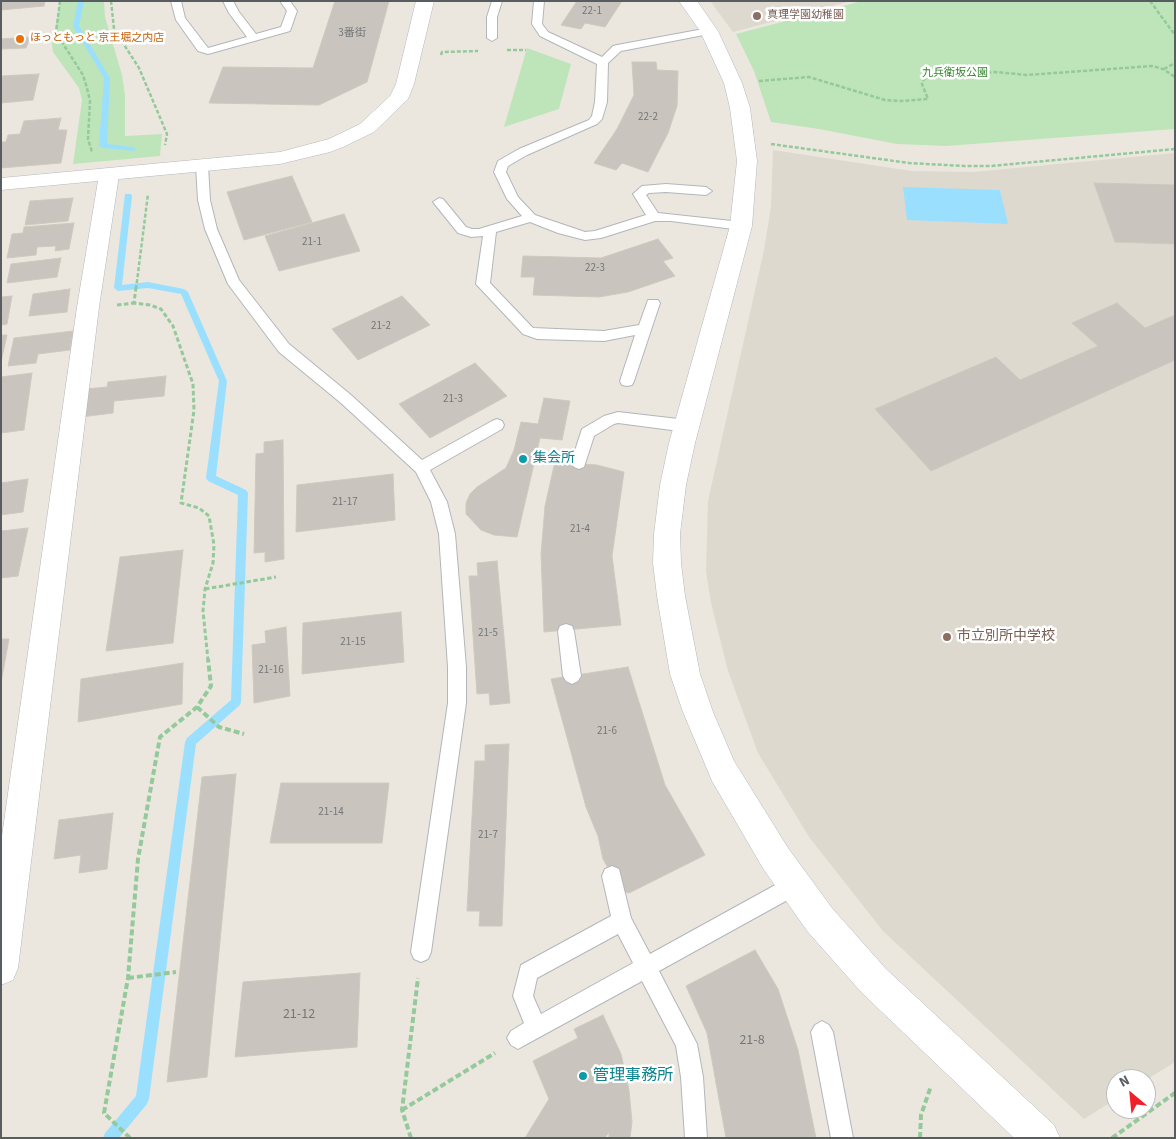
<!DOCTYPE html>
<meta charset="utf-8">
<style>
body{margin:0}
#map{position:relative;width:1176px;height:1139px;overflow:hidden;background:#ece7de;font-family:"Source Sans 3",sans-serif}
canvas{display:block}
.frame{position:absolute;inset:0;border:2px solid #585d61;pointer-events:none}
.north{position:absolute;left:1106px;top:1069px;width:50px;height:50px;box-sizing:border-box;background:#fff;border:1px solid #bcbec0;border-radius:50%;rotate:332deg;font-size:14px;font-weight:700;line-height:20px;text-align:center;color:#585d61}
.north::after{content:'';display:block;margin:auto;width:18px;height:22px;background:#f02028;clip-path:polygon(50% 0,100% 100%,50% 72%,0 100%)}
</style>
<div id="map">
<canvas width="1176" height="1139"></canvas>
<div class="frame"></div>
<div class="north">N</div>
</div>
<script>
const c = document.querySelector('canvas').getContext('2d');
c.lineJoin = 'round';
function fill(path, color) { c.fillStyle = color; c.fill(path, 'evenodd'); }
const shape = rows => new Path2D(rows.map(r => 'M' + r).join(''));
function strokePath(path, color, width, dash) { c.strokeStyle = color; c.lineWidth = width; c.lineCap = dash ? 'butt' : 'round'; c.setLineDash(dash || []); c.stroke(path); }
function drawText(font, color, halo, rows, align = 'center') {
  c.font = font + ' "Source Sans 3","Noto Sans JP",sans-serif'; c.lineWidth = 5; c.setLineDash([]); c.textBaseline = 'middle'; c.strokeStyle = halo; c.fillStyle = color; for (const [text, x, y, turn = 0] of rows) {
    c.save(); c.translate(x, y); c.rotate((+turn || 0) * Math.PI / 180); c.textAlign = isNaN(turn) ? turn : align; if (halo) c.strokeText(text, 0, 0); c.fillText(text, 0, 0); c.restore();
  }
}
fill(shape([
 [710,1,851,1,733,32],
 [773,150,912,171,973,172,1175,153,1175,1062,1146,1080,1116,1079,1116,1099,1084,1119,883,931,809,837,758,753,728,671,711,603,706,571,708,501,764,250,771,206]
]), '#ded9cf');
fill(shape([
 [60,1,104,1,105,17,122,75,125,95,125,136,162,134,160,156,73,164,82,100,79,88,53,52,52,44],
 [862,1,1175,1,1175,129,946,146,897,144,819,129,771,122,754,71,736,34],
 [527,48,571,64,559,109,504,127]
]), '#bee5b9');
fill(shape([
 [903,187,1000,190,1008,224,907,220]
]), '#9bdfff');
fill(shape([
 [78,1,84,1,79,26,110,78,107,144,132,147,136,149,135,151,103,148,99,146,104,78,73,26,78,1],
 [125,194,131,194,132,196,122,285,148,282,184,289,188,292,227,381,216,476,246,490,248,493,241,702,240,705,196,744,149,1099,147,1104,119,1138,103,1138,105,1133,136,1096,185,742,187,738,231,700,238,495,208,481,206,478,219,381,181,294,148,288,118,291,114,288,125,194]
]), '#9bdfff');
const building = shape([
 [1,1,45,1,44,6,1,10,1,1],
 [335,1,389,1,367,82,319,105,209,103,223,67,313,68,335,1],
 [577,1,622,1,605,27,585,23,581,29,561,25,577,1],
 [30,37,26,48,1,49,1,39,30,37],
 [632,62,656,62,657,70,678,71,677,106,668,133,648,172,622,163,616,170,594,163,617,129,634,95,632,62],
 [39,74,33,100,1,103,1,76,39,74],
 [61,118,58,130,67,130,61,163,1,168,1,142,6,142,8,135,20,134,24,121,61,118],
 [292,176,312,222,244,240,227,192,292,176],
 [1094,183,1175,185,1175,244,1115,242,1094,183],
 [73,198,68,221,25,225,30,201,73,198],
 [344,214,360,251,279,271,265,236,344,214],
 [74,223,69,249,55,251,56,246,37,247,36,255,7,258,12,234,23,233,24,227,74,223],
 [658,239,673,258,663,261,675,276,628,292,599,297,533,295,535,277,521,277,523,256,601,258,658,239],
 [61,258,57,277,7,283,11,264,61,258],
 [70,289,67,312,29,316,33,294,70,289],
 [12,296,7,324,1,325,1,297,12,296],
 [402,296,430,325,358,360,332,329,402,296],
 [1117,303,1145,328,1175,315,1175,360,931,471,875,409,996,357,1020,380,1098,346,1072,323,1117,303],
 [73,331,70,350,38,354,36,363,8,366,14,338,73,331],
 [1,335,7,335,1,362,1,335],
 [475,363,507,396,430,438,399,404,475,363],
 [32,373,24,430,1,433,1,377,32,373],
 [166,376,164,396,114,401,113,413,81,417,86,389,107,387,108,382,166,376],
 [544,398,570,401,562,440,540,438,517,537,494,535,481,530,466,514,466,503,470,494,477,487,506,468,514,450,521,422,538,424,544,398],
 [283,440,284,559,265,562,265,552,254,553,256,454,264,453,264,442,283,440],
 [565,463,597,465,624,472,612,556,621,625,544,632,541,554,545,506,554,466,565,463],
 [393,474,395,520,296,532,297,485,393,474],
 [28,479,23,512,1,515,1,483,28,479],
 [28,528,18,576,1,578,1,531,28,528],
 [183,550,173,643,106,651,120,557,183,550],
 [497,561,510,703,490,705,489,693,477,694,469,576,478,576,477,563,497,561],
 [401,612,404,662,302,674,303,623,401,612],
 [286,627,290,696,254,703,252,645,266,643,265,631,286,627],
 [1,639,9,639,1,683,1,639],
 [183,663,182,704,78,722,81,679,183,663],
 [628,667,665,785,705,855,629,893,621,891,603,859,598,836,586,807,551,679,628,667],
 [509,744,502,926,479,926,480,911,467,911,475,761,485,761,485,745,509,744],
 [236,774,207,1077,167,1082,202,777,236,774],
 [281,783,389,783,382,843,270,843,281,783],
 [113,813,107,869,79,873,81,855,54,859,59,820,113,813],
 [755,950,778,989,798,1050,816,1138,726,1138,707,1033,686,986,755,950],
 [360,973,357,1047,235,1057,243,982,360,973],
 [603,1015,621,1054,629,1090,632,1122,630,1138,609,1138,609,1132,605,1138,525,1138,549,1099,533,1061,578,1038,574,1029,603,1015]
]);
fill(building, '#c9c4be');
strokePath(building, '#d0c8bd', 1);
const lane = shape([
 [171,1,181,1,185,18,208,48,247,37,229,13,223,1,233,1,239,12,256,34,281,27,287,11,280,1,290,1,297,11,290,31,208,54,198,51,176,20,171,1],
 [492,1,502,1,497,17,497,38,492,41,487,38,487,17,492,1],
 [534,1,544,1,542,24,548,32,602,57,613,46,617,45,709,28,714,31,709,34,621,51,608,63,607,102,602,119,597,124,527,155,508,166,506,172,518,197,535,215,585,232,595,231,646,215,633,194,642,186,666,184,706,187,712,191,706,195,666,192,649,193,646,195,658,213,741,222,747,226,741,230,671,221,655,221,601,238,585,240,558,233,530,222,496,232,490,283,533,328,604,331,639,325,648,300,658,300,660,303,634,381,632,385,627,386,622,385,620,381,635,335,604,341,537,339,523,334,476,284,483,236,471,237,458,233,433,202,439,198,443,199,466,227,472,229,479,229,522,216,507,199,494,172,498,161,519,149,589,120,592,116,595,102,597,64,540,36,532,24,534,1],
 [202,162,208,166,210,200,217,229,239,280,289,344,351,395,422,460,492,421,497,419,502,421,504,425,502,429,430,470,447,502,455,534,466,667,466,703,431,952,428,959,421,962,414,959,411,952,448,703,448,667,439,534,431,502,416,472,341,403,279,352,228,284,205,229,198,200,196,166,202,162],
 [618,412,687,420,692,422,694,426,692,430,687,432,618,423,614,424,594,436,584,467,579,469,574,467,571,463,582,429,604,416,618,412],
 [566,624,572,626,574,631,581,676,578,681,572,684,566,681,563,676,558,631,560,626,566,624],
 [612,866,619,869,631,918,650,954,788,878,795,875,802,878,805,885,802,892,659,971,697,1044,703,1077,707,1138,685,1138,681,1077,676,1046,642,981,525,1045,518,1049,511,1045,507,1038,511,1031,524,1023,513,996,521,965,611,916,602,876,605,869,612,866],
 [618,934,633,963,541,1014,533,996,537,978,618,934],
 [822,1021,829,1025,833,1032,853,1138,831,1138,811,1032,815,1025,822,1021]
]);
const street = shape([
 [109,169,116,170,119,175,99,307,18,968,13,980,1,985,1,843,77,307,99,175,102,170,109,169]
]);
const secondary = shape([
 [416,1,434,1,414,84,408,99,374,132,343,147,330,152,280,164,1,190,1,178,280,152,329,139,360,124,390,96,396,84,416,1],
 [679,1,697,1,718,31,742,83,750,108,757,161,752,226,695,443,686,485,680,534,681,563,685,596,700,674,713,712,734,761,788,848,832,908,886,969,1054,1125,1060,1138,1014,1138,862,993,808,932,764,870,712,781,683,712,670,674,657,596,653,563,654,534,660,485,669,443,730,226,737,161,730,108,724,83,700,31,679,1]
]);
strokePath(lane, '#b2b6bb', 2);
strokePath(street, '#b2b6bb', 1);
strokePath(secondary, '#b3b7bd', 1);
strokePath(shape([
 [60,1,56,33,83,75,87,88,90,101,88,139,92,152],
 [111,1,114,29,139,68,167,134,165,145],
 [1150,1,1175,35],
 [507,50,526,50],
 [441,55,442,52,478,51],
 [1164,69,1175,63],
 [759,81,809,77,885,100,901,101,928,99,922,84,924,79,933,77,996,72,1027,75,1152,66,1163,69,1175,77],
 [771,144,909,163,964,166,991,166,1175,149],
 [136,289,148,194]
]), '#94c99c', 2.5, [4, 2]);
strokePath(shape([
 [136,287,134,303,150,305,161,309,173,326,193,384,194,410,181,503,199,508,209,516,214,545,213,563,205,589,203,611,208,660],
 [117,305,134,303],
 [205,589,276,577]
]), '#94c99c', 3, [4.5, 2.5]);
strokePath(shape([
 [197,707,219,727,244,734],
 [128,978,176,972],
 [402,1110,495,1053],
 [130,1138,104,1113,128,978,138,859,160,737,197,707,211,686,208,659],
 [411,1138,402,1110,418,978],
 [920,1138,921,1115,931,1086],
 [1112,1138,1175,1093]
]), '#94c99c', 4, [6, 3]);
fill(lane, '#fff');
fill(street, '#fff');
fill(secondary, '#fff');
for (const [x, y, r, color] of [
 [757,16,5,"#8d6e63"],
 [20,39,5,"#e8710a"],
 [523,459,5,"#0f9aa8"],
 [947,637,5,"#8d6e63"],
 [583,1076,5,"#0f9aa8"]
]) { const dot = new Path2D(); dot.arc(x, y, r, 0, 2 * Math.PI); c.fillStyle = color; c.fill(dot); strokePath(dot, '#fff', 2); }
drawText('11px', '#747778', null, [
 ["22-1",592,12],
 ["3番街",352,34],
 ["22-2",648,118],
 ["21-1",312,243],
 ["22-3",595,269],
 ["21-2",381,327],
 ["21-3",453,400],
 ["21-17",345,503],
 ["21-4",580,530],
 ["21-5",488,634],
 ["21-15",353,643],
 ["21-16",271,671],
 ["21-6",607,732],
 ["21-14",331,813],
 ["21-7",488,836]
]);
drawText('11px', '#785e54', '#fff', [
 ["真理学園幼稚園",767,16]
], 'left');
drawText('11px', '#c56008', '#fff', [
 ["ほっともっと 京王堀之内店",30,39]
], 'left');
drawText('11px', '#378631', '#fff', [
 ["九兵衛坂公園",955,74]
]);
drawText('14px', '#0d838f', '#fff', [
 ["集会所",533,459]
], 'left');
drawText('14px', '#785e54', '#fff', [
 ["市立別所中学校",957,637]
], 'left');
drawText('14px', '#747778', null, [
 ["21-12",299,1015],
 ["21-8",752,1041]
]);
drawText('16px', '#0d838f', '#fff', [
 ["管理事務所",593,1076]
], 'left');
</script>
